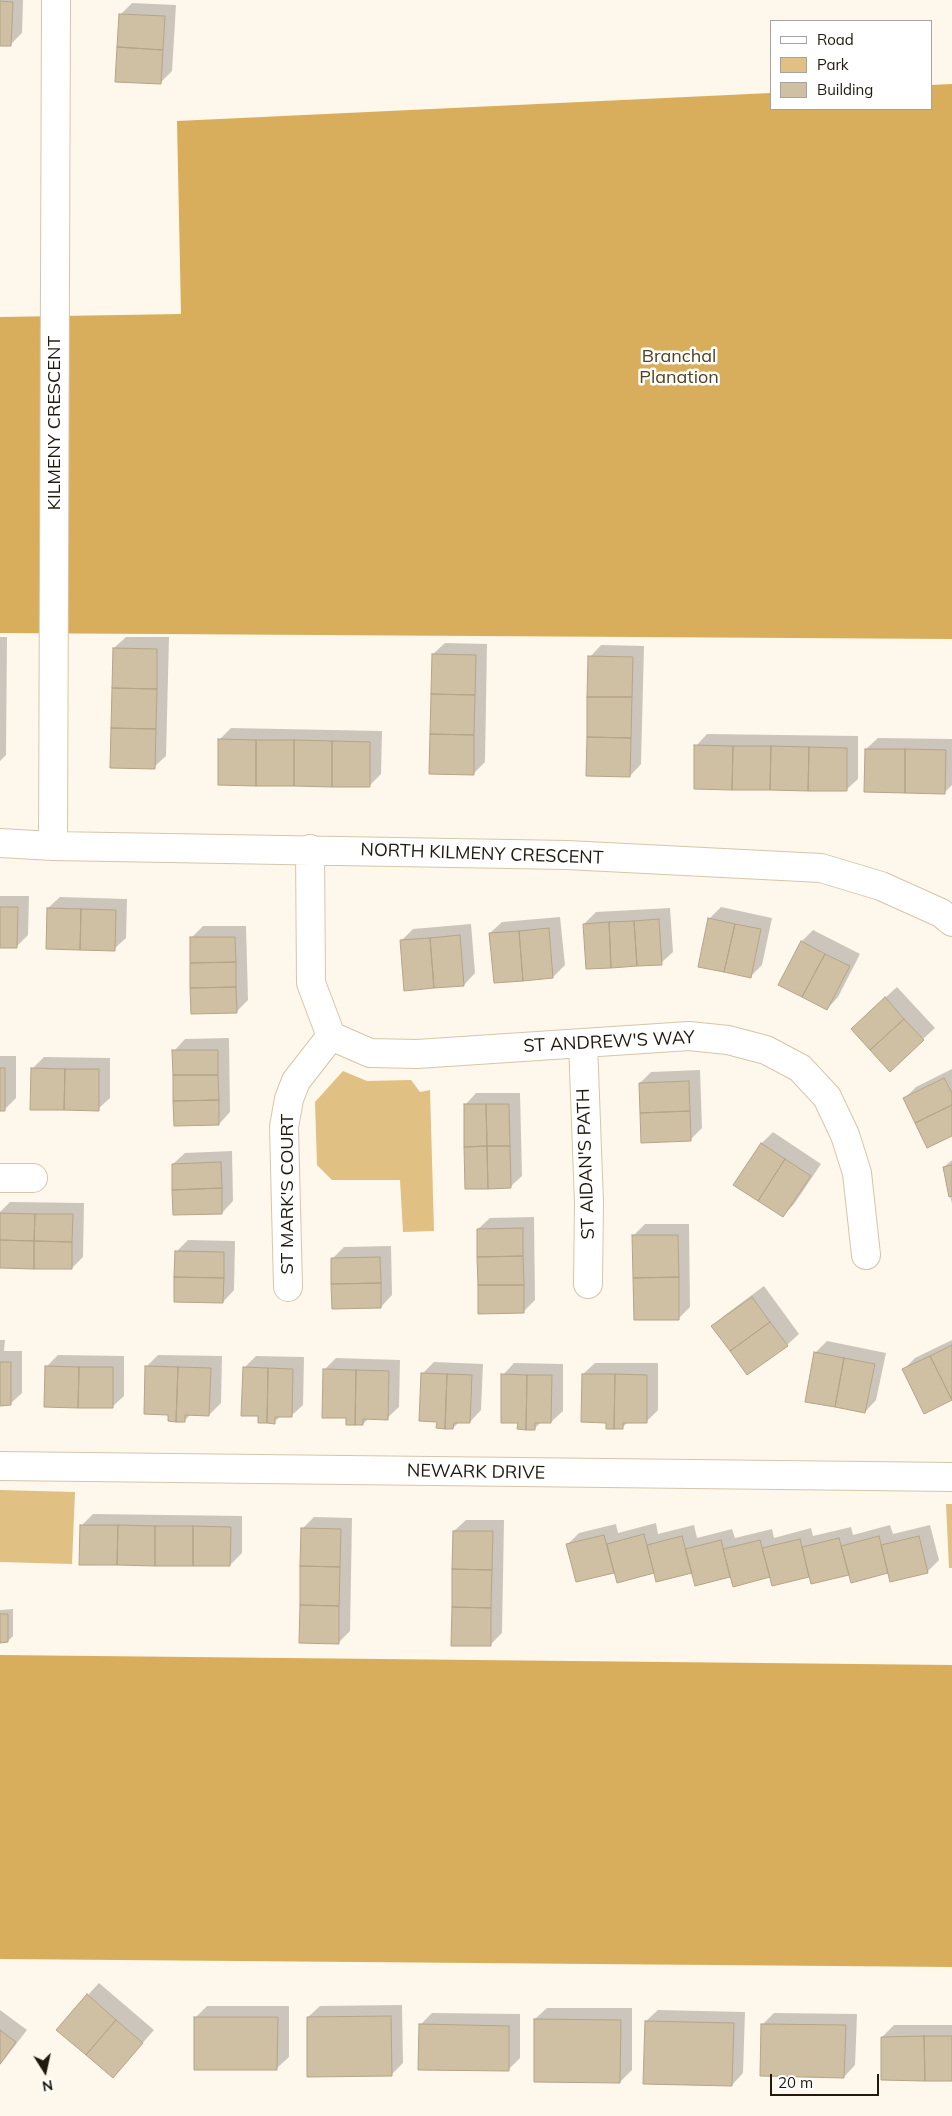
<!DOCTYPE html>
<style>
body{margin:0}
#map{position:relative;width:952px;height:2116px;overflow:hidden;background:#fef7eb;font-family:Mulish,sans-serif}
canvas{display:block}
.legend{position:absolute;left:770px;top:20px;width:162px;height:90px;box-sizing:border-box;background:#fff;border:1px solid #a5a39f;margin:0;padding:6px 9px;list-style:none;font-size:15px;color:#1f190e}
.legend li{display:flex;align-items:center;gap:10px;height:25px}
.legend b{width:25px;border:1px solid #a5a39f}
.north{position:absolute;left:20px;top:2046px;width:50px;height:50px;-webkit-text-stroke:4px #fff;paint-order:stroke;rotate:170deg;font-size:14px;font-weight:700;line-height:20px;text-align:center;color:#1f190e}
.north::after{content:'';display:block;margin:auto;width:18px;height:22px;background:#1f190e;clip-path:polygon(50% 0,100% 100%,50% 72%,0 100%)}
.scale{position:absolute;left:770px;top:2074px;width:109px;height:22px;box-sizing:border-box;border:2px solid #1f190e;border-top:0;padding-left:6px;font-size:15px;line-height:18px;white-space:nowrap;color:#1f190e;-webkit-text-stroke:4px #fff;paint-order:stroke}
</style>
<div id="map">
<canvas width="952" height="2116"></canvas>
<ul class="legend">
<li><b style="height:6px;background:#fff"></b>Road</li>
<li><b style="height:14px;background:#e1c083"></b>Park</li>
<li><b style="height:14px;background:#d0c0a3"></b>Building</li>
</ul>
<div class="north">N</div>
<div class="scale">20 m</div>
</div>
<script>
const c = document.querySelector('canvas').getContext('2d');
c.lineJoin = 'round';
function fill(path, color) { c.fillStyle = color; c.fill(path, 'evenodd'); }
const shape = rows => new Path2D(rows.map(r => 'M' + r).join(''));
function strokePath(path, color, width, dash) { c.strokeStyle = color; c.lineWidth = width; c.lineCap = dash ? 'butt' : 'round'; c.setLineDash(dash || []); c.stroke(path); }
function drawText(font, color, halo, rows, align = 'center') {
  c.font = font + ' Mulish,sans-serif'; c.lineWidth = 5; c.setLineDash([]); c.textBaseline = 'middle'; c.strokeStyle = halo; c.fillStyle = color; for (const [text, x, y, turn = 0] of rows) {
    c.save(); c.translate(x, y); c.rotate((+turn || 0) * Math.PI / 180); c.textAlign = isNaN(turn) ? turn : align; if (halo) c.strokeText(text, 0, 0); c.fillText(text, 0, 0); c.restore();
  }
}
fill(shape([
 [343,1071,367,1081,411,1080,420,1092,430,1090,434,1231,403,1232,400,1180,332,1180,317,1165,315,1102],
 [0,1490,75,1492,72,1564,0,1562],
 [946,1504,952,1504,952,1568,949,1568]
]), '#e1c083');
fill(shape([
 [952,84,952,639,0,633,0,317,181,314,177,121,771,93,771,109,931,109,931,85],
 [0,1655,952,1665,952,1967,0,1959]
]), '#d8ae5c');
fill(shape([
 [0,0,23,0,22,33,10,45,0,45],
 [132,3,176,5,172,71,160,83,121,14],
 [0,637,7,637,6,755,0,761],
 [126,637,169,637,166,756,154,767,114,648],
 [445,643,487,644,485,762,473,774,433,654],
 [601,645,644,646,641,764,630,776,590,657],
 [231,728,382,731,381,774,369,786,220,739],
 [707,734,858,736,858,779,846,790,696,746],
 [878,738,952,739,952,785,944,793,866,749],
 [0,896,29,896,28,935,16,947,0,947],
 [60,897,127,899,126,938,114,949,48,908],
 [721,907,772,918,762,965,751,976,709,919],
 [670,908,673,952,661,963,584,924,596,912],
 [560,917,565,965,553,977,490,933,502,922],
 [471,924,475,973,464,985,401,941,413,929],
 [203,926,246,926,248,1000,236,1012,191,938],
 [813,930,860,954,838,997,827,1009,802,941],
 [897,987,935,1028,923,1039,864,1017],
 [229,1038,230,1112,219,1124,174,1051,185,1039],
 [0,1056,16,1056,16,1098,4,1110,0,1110],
 [44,1057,110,1058,110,1098,98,1109,32,1069],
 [952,1069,952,1134,904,1099,916,1087],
 [700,1070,702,1128,691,1139,640,1083,651,1072],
 [476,1093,520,1093,522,1176,510,1187,465,1105],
 [773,1132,821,1164,794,1204,783,1216,734,1185,762,1143],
 [232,1151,233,1201,222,1213,173,1164,185,1153],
 [952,1160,952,1204,944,1167],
 [10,1202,84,1203,83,1257,72,1268,0,1267,0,1212],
 [534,1217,535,1300,523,1312,478,1229,490,1218],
 [645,1224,689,1224,690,1307,679,1318,633,1236],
 [188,1240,235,1241,234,1290,223,1302,176,1252],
 [391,1246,392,1295,381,1307,332,1259,344,1247],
 [764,1286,799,1334,787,1345,713,1326,725,1315],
 [0,1340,5,1340,4,1351,22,1351,22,1393,10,1404,0,1404],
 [952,1340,952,1399,904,1369,915,1358],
 [827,1341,886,1353,876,1400,865,1412,815,1353],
 [58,1355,124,1356,124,1396,112,1407,46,1367],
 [158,1355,222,1356,221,1403,209,1415,191,1414,184,1421,169,1413,147,1366],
 [256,1356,304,1357,303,1405,291,1416,281,1416,274,1422,259,1415,244,1368],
 [336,1358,400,1360,399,1407,387,1418,369,1418,363,1424,348,1417,325,1369],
 [434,1362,483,1364,481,1410,470,1422,459,1422,453,1428,438,1421,422,1374],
 [514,1363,563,1364,563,1411,551,1422,541,1422,534,1429,519,1422,503,1375],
 [595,1363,658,1363,658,1410,646,1422,628,1422,622,1428,607,1421,583,1374],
 [93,1514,242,1516,242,1553,230,1565,81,1526],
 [314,1517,352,1518,350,1631,338,1643,302,1529],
 [466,1520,504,1520,502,1633,490,1645,454,1531],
 [656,1523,658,1534,694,1525,697,1538,732,1529,735,1538,772,1529,774,1538,811,1528,813,1536,851,1527,853,1535,890,1525,893,1534,930,1525,939,1560,927,1572,810,1575,773,1585,770,1576,731,1575,696,1585,692,1571,615,1571,577,1581,568,1544,579,1533,616,1524,618,1533],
 [13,1609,13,1636,8,1641,0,1641,0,1610],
 [99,1983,154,2030,113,2077,88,1995],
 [402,2005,403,2063,391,2075,308,2017,320,2006],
 [207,2006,289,2006,289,2057,277,2068,195,2018],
 [547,2008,632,2008,632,2070,620,2082,535,2019],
 [0,2010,27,2030,0,2065],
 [658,2010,745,2012,743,2073,732,2085,646,2021],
 [432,2013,520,2014,520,2058,508,2070,420,2025],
 [774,2013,857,2014,855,2065,844,2077,763,2024],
 [894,2025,952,2025,952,2079,882,2037]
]), '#0003');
const building = shape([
 [0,1,13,2,11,46,0,46,0,1],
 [119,14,165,16,163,50,117,47,119,14],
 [117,47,163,50,161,84,115,82,117,47],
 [113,648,157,649,157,689,112,688,113,648],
 [432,654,476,655,475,695,431,694,432,654],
 [588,656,633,657,632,697,587,697,588,656],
 [112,688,157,689,156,729,111,728,112,688],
 [431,694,475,695,474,735,430,734,431,694],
 [587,697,632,697,631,738,587,737,587,697],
 [111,728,156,729,155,769,110,768,111,728],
 [430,734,474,735,474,775,429,774,430,734],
 [587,737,631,738,630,777,586,776,587,737],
 [218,739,256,740,256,786,218,785,218,739],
 [256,740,294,740,294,786,256,786,256,740],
 [294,740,332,741,332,787,294,786,294,740],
 [332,741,370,742,370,787,332,787,332,741],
 [694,745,733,746,732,790,694,789,694,745],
 [733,746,771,746,770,790,732,790,733,746],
 [771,746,809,747,808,791,770,790,771,746],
 [809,747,847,748,847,791,808,791,809,747],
 [865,749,905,749,905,793,864,792,865,749],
 [905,749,946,750,945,794,905,793,905,749],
 [0,907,18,907,17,948,0,948,0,907],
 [47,908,81,909,80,950,46,949,47,908],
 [81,909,116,910,115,951,80,950,81,909],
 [708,918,735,924,724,972,698,967,708,918],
 [659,919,662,965,637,966,634,921,659,919],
 [634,921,637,966,611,968,609,922,634,921],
 [609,922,611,968,586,969,583,924,609,922],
 [735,924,761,929,751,978,724,972,735,924],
 [549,928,553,978,523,981,519,931,549,928],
 [519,931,523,981,494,983,489,933,519,931],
 [460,935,464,986,434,988,430,938,460,935],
 [190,937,235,937,236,962,190,963,190,937],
 [430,938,434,988,404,991,400,940,430,938],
 [801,941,825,954,802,997,778,985,801,941],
 [825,954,850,966,827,1010,802,997,825,954],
 [236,962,236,987,190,988,190,963,236,962],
 [236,987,237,1013,191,1014,190,988,236,987],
 [885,997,904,1019,870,1050,851,1029,885,997],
 [904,1019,924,1040,890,1072,870,1050,904,1019],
 [172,1050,218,1050,218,1075,173,1075,172,1050],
 [0,1068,5,1068,5,1111,0,1111,0,1068],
 [31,1068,65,1069,64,1110,30,1110,31,1068],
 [65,1069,99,1069,99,1111,64,1110,65,1069],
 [173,1075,218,1075,219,1100,173,1101,173,1075],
 [944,1078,952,1093,952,1105,915,1123,903,1098,944,1078],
 [689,1081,690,1111,640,1113,639,1083,689,1081],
 [219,1100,219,1125,174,1126,173,1101,219,1100],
 [464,1104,486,1104,487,1146,464,1147,464,1104],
 [486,1104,509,1104,510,1146,487,1146,486,1104],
 [952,1105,952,1136,927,1148,915,1123,952,1105],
 [690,1111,691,1141,641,1143,640,1113,690,1111],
 [761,1143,785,1159,758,1201,733,1185,761,1143],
 [487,1146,488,1189,465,1189,464,1147,487,1146],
 [487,1146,510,1146,511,1188,488,1189,487,1146],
 [785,1159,811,1176,783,1217,758,1201,785,1159],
 [221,1162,222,1188,172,1190,172,1164,221,1162],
 [952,1165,952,1196,949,1197,943,1167,952,1165],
 [222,1188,222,1214,173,1215,172,1190,222,1188],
 [0,1213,35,1214,34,1241,0,1240,0,1213],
 [35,1214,73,1214,72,1242,34,1241,35,1214],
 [523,1228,523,1256,477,1257,477,1229,523,1228],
 [632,1235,678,1235,679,1277,633,1278,632,1235],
 [0,1240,34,1241,34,1269,0,1268,0,1240],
 [34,1241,72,1242,72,1269,34,1269,34,1241],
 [175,1251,224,1252,224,1278,174,1277,175,1251],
 [523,1256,524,1285,478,1285,477,1257,523,1256],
 [380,1257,381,1283,331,1284,331,1258,380,1257],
 [174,1277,224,1278,223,1303,174,1302,174,1277],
 [679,1277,679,1320,634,1320,633,1278,679,1277],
 [381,1283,381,1308,332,1309,331,1284,381,1283],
 [478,1285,524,1285,524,1313,478,1314,478,1285],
 [752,1297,770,1322,730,1351,711,1326,752,1297],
 [770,1322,788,1346,747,1375,730,1351,770,1322],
 [952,1345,952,1400,930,1356,952,1345],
 [814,1352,844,1358,835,1407,805,1402,814,1352],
 [930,1356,952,1400,924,1414,902,1369,930,1356],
 [844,1358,875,1364,865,1413,835,1407,844,1358],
 [0,1362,11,1362,11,1405,0,1406,0,1362],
 [45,1366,79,1367,78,1408,44,1407,45,1366],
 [145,1366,178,1367,176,1422,168,1421,168,1415,144,1414,145,1366],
 [79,1367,113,1367,113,1408,78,1408,79,1367],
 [178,1367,211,1368,209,1416,185,1415,185,1422,176,1422,178,1367],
 [243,1367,268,1368,267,1423,258,1423,258,1416,241,1416,243,1367],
 [268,1368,293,1369,292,1417,275,1417,275,1424,267,1423,268,1368],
 [323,1369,356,1370,355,1425,346,1425,346,1418,322,1418,323,1369],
 [356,1370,389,1371,388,1420,363,1419,363,1425,355,1425,356,1370],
 [421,1373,447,1374,445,1429,436,1428,437,1422,419,1421,421,1373],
 [447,1374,472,1375,470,1423,454,1423,453,1429,445,1429,447,1374],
 [501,1374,527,1375,526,1430,517,1429,518,1423,501,1423,501,1374],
 [582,1374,615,1374,614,1429,606,1429,606,1423,581,1422,582,1374],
 [615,1374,647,1375,647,1423,623,1423,623,1429,614,1429,615,1374],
 [527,1375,552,1375,551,1423,535,1423,535,1430,526,1430,527,1375],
 [80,1525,118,1525,117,1565,79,1565,80,1525],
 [118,1525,155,1526,155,1566,117,1565,118,1525],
 [155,1526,193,1526,193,1566,155,1566,155,1526],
 [193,1526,231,1527,230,1566,193,1566,193,1526],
 [301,1528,341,1529,340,1567,300,1566,301,1528],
 [453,1531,493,1531,492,1570,452,1569,453,1531],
 [644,1534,654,1573,617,1583,607,1544,644,1534],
 [604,1535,614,1573,576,1582,566,1544,604,1535],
 [682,1536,692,1573,656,1582,647,1545,682,1536],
 [879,1536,888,1573,851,1583,841,1546,879,1536],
 [919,1536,928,1573,890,1582,881,1545,919,1536],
 [839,1538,849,1575,811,1584,802,1547,839,1538],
 [800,1539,809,1577,772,1586,762,1548,800,1539],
 [721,1540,730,1577,695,1586,685,1549,721,1540],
 [760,1540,770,1577,733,1587,723,1549,760,1540],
 [300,1566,340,1567,339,1606,300,1605,300,1566],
 [452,1569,492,1570,491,1608,452,1607,452,1569],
 [300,1605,339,1606,339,1644,299,1643,300,1605],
 [452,1607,491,1608,491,1646,451,1646,452,1607],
 [0,1614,8,1614,8,1642,0,1643,0,1614],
 [87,1994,116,2020,86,2055,56,2030,87,1994],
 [391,2016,392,2076,307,2077,307,2017,391,2016],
 [194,2017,278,2017,277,2070,194,2070,194,2017],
 [534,2019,621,2020,620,2083,534,2082,534,2019],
 [116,2020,143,2043,113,2078,86,2055,116,2020],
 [645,2021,734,2023,732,2086,643,2084,645,2021],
 [419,2024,509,2026,509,2071,418,2070,419,2024],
 [761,2024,846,2025,844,2078,760,2076,761,2024],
 [0,2030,16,2042,0,2064,0,2030],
 [924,2036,925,2081,881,2080,881,2037,924,2036],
 [924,2036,952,2036,952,2081,925,2081,924,2036]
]);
fill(building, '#d0c0a3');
strokePath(building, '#b4a488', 1);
const minor = shape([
 [0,843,53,846,567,855,821,868,881,886,941,913,952,922],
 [53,846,56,0],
 [331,1036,370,1053,417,1054,689,1036,728,1040,766,1050,800,1068,827,1097,845,1135,857,1173,866,1255],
 [583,1043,589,1203,588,1284],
 [0,1178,33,1178],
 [288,1287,284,1127,289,1099,296,1081,331,1036,311,983,310,849],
 [0,1466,952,1477]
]);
strokePath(minor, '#d6c6a9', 30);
strokePath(minor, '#fff', 28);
drawText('18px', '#53411e', '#fff', [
 ["Branchal",679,357],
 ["Planation",679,378]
]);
drawText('18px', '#1f190e', '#fff', [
 ["KILMENY CRESCENT",55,423,-90],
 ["NORTH KILMENY CRESCENT",482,854,2],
 ["ST ANDREW'S WAY",609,1042,-3],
 ["ST AIDAN'S PATH",586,1164,-92],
 ["ST MARK'S COURT",288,1194,-90],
 ["NEWARK DRIVE",476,1472,1]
]);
</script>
